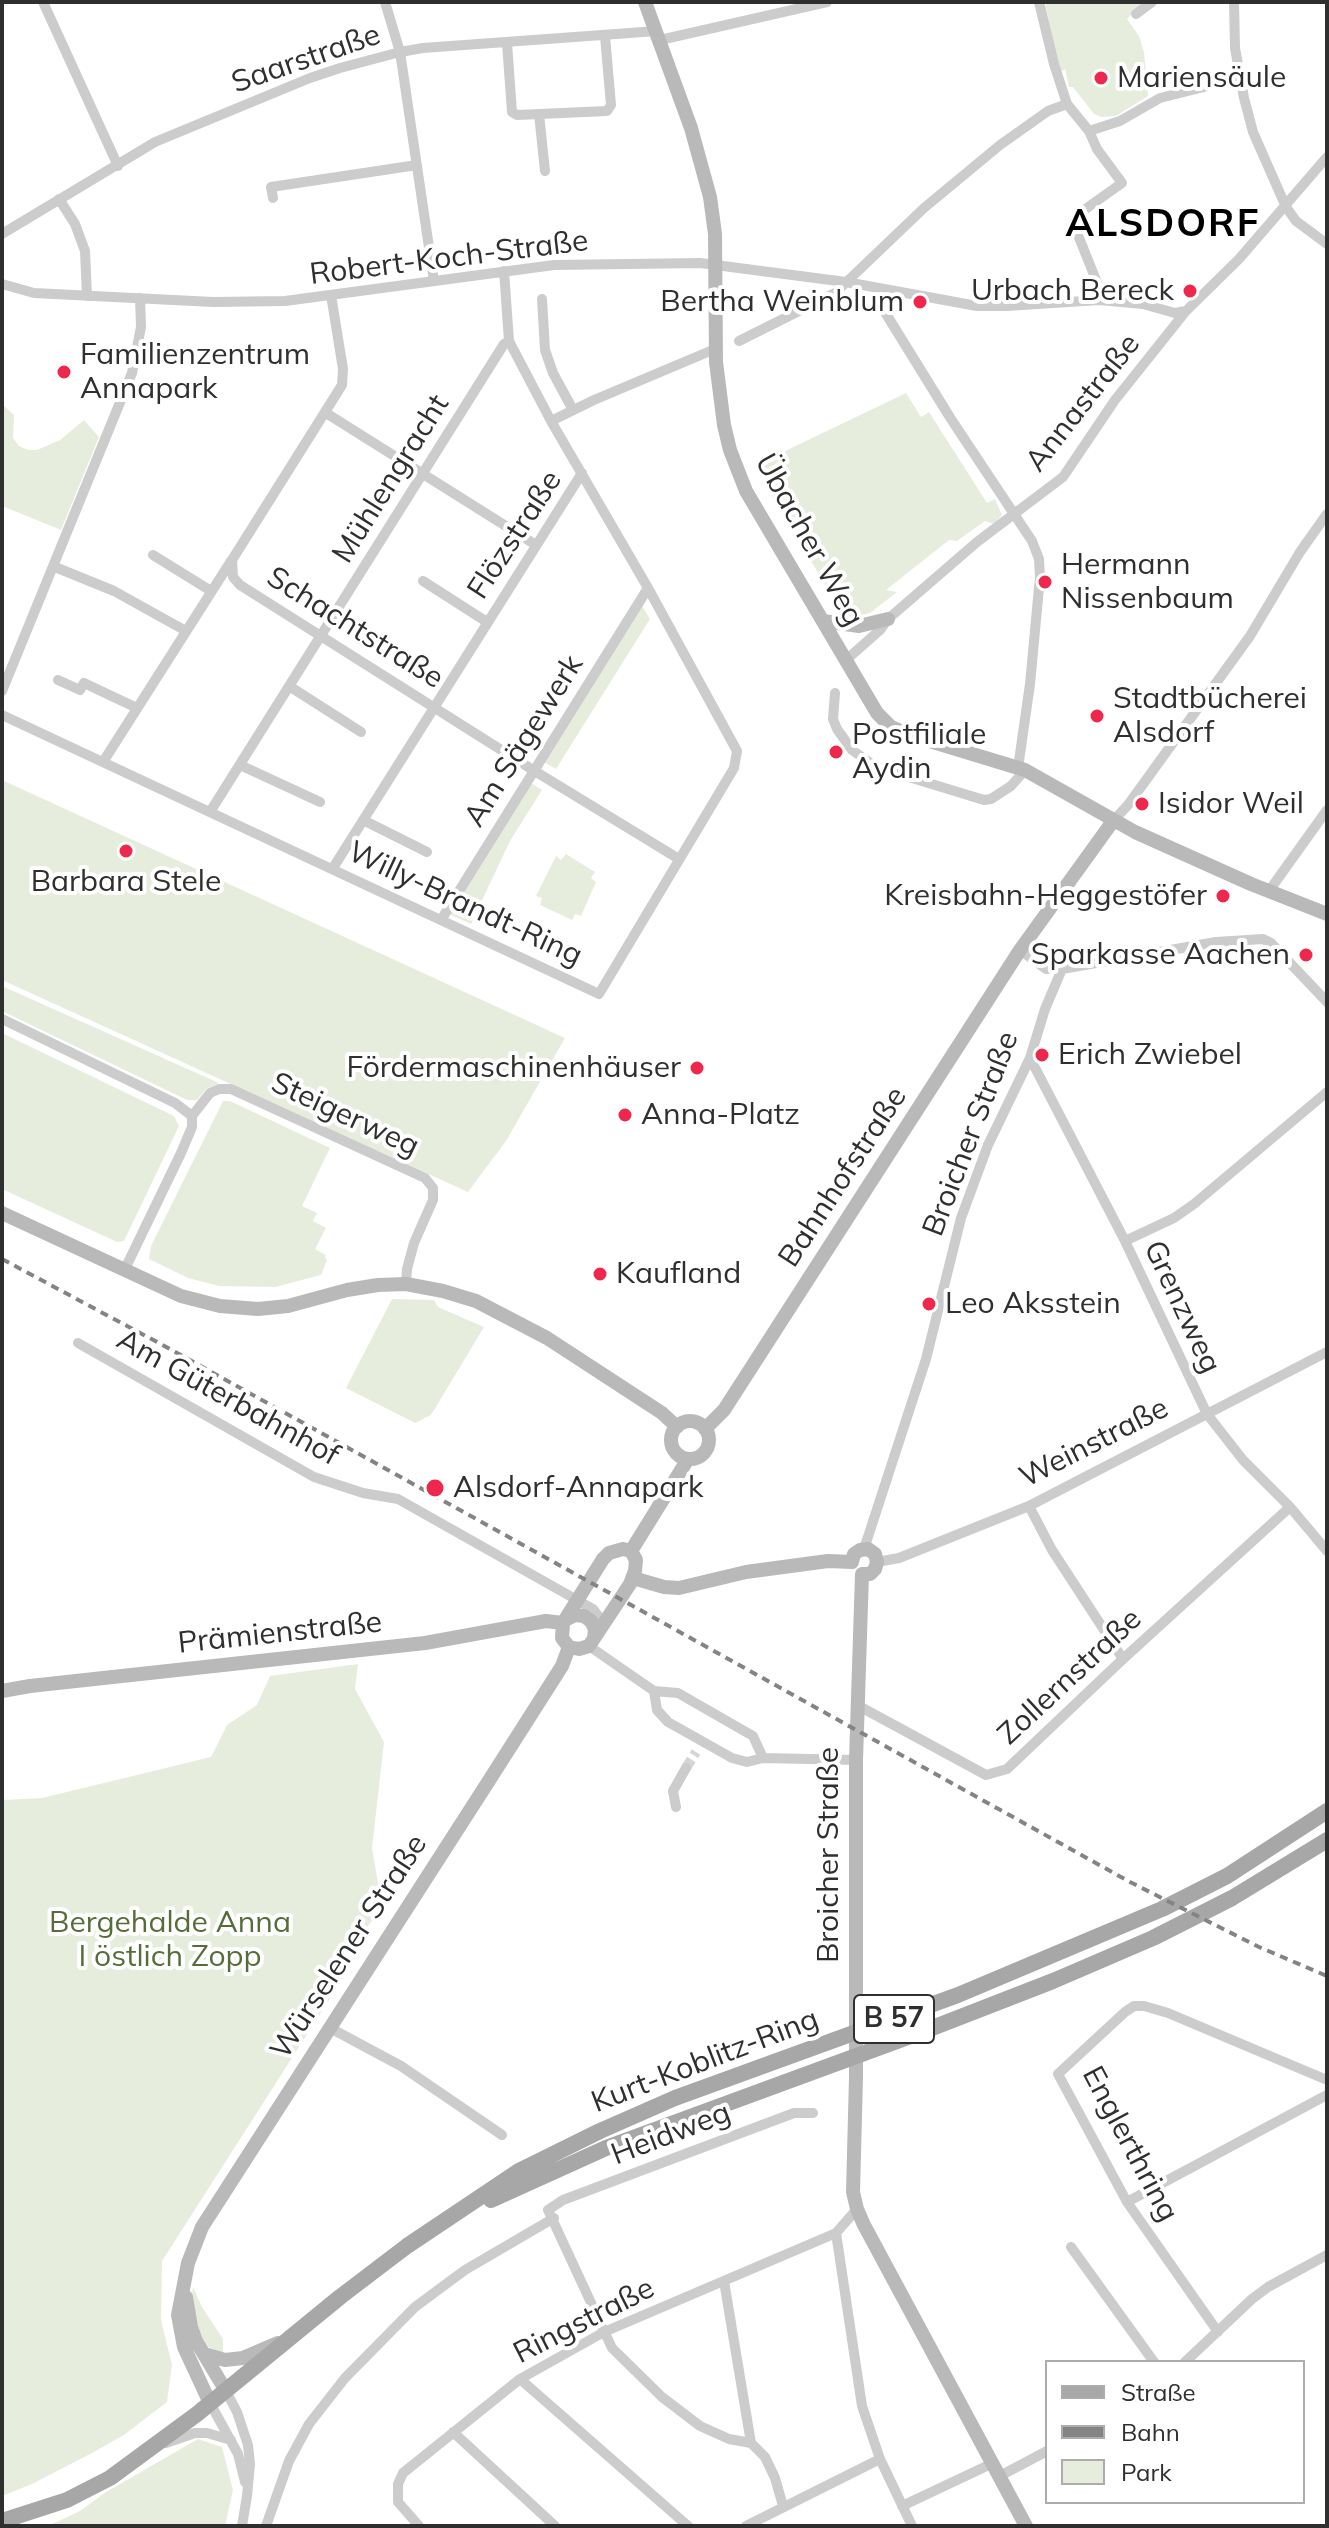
<!DOCTYPE html>
<meta charset="utf-8">
<style>
body{margin:0}
#map{position:relative;width:1329px;height:2528px;overflow:hidden;background:#fff;font-family:Mulish,sans-serif}
canvas{display:block}
.frame{position:absolute;inset:0;border:4px solid #2f2f2f;pointer-events:none}
.legend{position:absolute;left:1045px;top:2360px;width:260px;height:144px;box-sizing:border-box;background:#fff;border:2px solid #acacac;margin:0;padding:10px 14px;list-style:none;font-size:24px;color:#2f2f2f}
.legend li{display:flex;align-items:center;gap:16px;height:40px}
.legend b{width:40px;border:2px solid #acacac}
</style>
<div id="map">
<canvas width="1329" height="2528"></canvas>
<div class="frame"></div>
<ul class="legend">
<li><b style="height:10px;background:#a7a7a7"></b>Straße</li>
<li><b style="height:10px;background:#848484"></b>Bahn</li>
<li><b style="height:22px;background:#e7eddc"></b>Park</li>
</ul>
</div>
<script>
const c = document.querySelector('canvas').getContext('2d');
c.lineJoin = 'round';
function fill(path, color) { c.fillStyle = color; c.fill(path, 'evenodd'); }
const shape = rows => new Path2D(rows.map(r => 'M' + r).join(''));
function strokePath(path, color, width, dash) { c.strokeStyle = color; c.lineWidth = width; c.lineCap = dash ? 'butt' : 'round'; c.setLineDash(dash || []); c.stroke(path); }
function drawText(font, color, halo, rows, align = 'center') {
  c.font = font + ' Mulish,sans-serif'; c.lineWidth = 8; c.setLineDash([]); c.textBaseline = 'middle'; c.strokeStyle = halo; c.fillStyle = color; for (const [text, x, y, turn = 0] of rows) {
    c.save(); c.translate(x, y); c.rotate((+turn || 0) * Math.PI / 180); c.textAlign = isNaN(turn) ? turn : align; if (halo) c.strokeText(text, 0, 0); c.fillText(text, 0, 0); c.restore();
  }
}
fill(shape([
 [1045,2,1143,2,1127,19,1139,36,1144,52,1148,96,1116,116,1101,117,1094,114,1073,87,1069,87,1065,69,1059,73],
 [906,393,921,417,929,412,987,503,995,499,1002,515,994,524,985,521,957,541,949,540,886,590,897,592,870,613,851,617,843,614,840,609,767,488,756,465],
 [2,404,14,415,13,438,19,446,28,450,37,450,60,440,84,420,99,437,61,530,2,506],
 [642,606,650,619,556,769,544,762],
 [2,780,565,1038,506,1141,468,1192,2,980],
 [531,783,542,790,510,841,471,924,449,914],
 [566,854,595,872,591,878,596,882,581,916,575,914,572,920,540,905,542,898,536,896,556,856,561,860],
 [2,986,219,1083,206,1089,197,1100,187,1100,2,1011],
 [2,1033,174,1116,179,1126,124,1241,117,1242,2,1189],
 [223,1101,230,1101,330,1148,302,1206,317,1213,313,1221,326,1228,315,1249,326,1255,325,1258,327,1260,321,1275,275,1287,219,1286,188,1278,149,1259,151,1246],
 [392,1299,434,1300,438,1307,484,1327,431,1415,415,1423,346,1388],
 [358,1664,355,1689,384,1742,372,1848,382,1906,363,1933,361,1950,162,2261,161,2320,172,2365,167,2402,124,2435,92,2453,32,2484,2,2496,2,1800,42,1798,211,1757,227,1725,257,1705,270,1676],
 [193,2287,202,2307,223,2339,223,2354,208,2347,198,2335,192,2296],
 [198,2439,222,2447,233,2490,225,2526,48,2526,80,2511,106,2492]
]), '#e7eddc');
strokePath(shape([
 [686,1768,696,1752]
]), '#d5d5d5', 10, [10, 5]);
strokePath(shape([
 [43,2,118,166],
 [385,2,400,52,434,281],
 [1039,2,1054,64,1067,104],
 [1234,2,1235,48,1244,98,1253,132,1286,207,1296,221,1327,244],
 [1136,14,1152,2],
 [660,40,827,2],
 [507,43,512,112,517,115,607,111,611,105,605,36],
 [539,114,545,171],
 [1089,131,1097,149,1122,183,1077,215,1074,225,1098,285,1099,300],
 [273,198,271,187,417,165],
 [59,199,75,224,85,251,87,296],
 [2,234,155,142,310,78,340,68,400,52,423,48,657,31],
 [2,284,34,293,213,302,285,301,554,265,700,263,846,282,977,306,1007,306,1099,300,1143,304,1175,313,1186,311],
 [331,295,343,369,342,385,232,560,233,577,240,585,533,770,679,859],
 [542,299,545,350,553,373,573,410],
 [883,309,951,419,1032,541,1039,559,1040,577,1030,684,1018,768],
 [739,341,835,293,924,208,1000,145,1048,111,1067,104,1089,131,1120,121,1160,98,1240,78],
 [326,413,536,545],
 [551,421,594,400,715,349],
 [153,555,211,591],
 [55,567,114,591,186,631],
 [423,581,487,622],
 [846,660,880,630,888,619,977,542,1063,477,1115,400,1186,311,1239,259,1327,157],
 [58,680,80,690,84,683,137,708],
 [289,686,361,732],
 [2,691,132,373,141,327,140,298],
 [835,693,833,719,837,729,852,750,876,767,984,800,991,799,1011,786,1025,770],
 [2,715,599,994,734,768,737,751,648,588,551,421,509,341,504,271],
 [103,762,231,561],
 [240,765,320,802],
 [210,812,504,344,509,341],
 [363,820,427,852],
 [1113,821,1128,805,1250,636,1300,552,1327,514],
 [333,868,582,473],
 [1269,891,1327,810],
 [441,920,648,588],
 [1020,950,1046,969,1062,969,1216,942,1263,939,1271,943,1327,1002],
 [2,1019,175,1103,192,1116],
 [1030,1058,1125,1241,1207,1414,1243,1460,1290,1507,1327,1551],
 [1125,1241,1174,1218,1194,1204,1327,1092],
 [124,1271,181,1153,192,1127,192,1116,210,1093,219,1089,231,1089,425,1178,433,1188,433,1200,414,1243,407,1269,406,1284],
 [78,1343,314,1477,363,1493,398,1499,593,1609,602,1621,602,1628],
 [1029,1506,1052,1550,1123,1659],
 [864,1549,926,1359,961,1218,988,1145,1030,1058,1045,1009,1062,969],
 [877,1562,899,1558,1029,1506,1327,1352],
 [589,1646,654,1691,678,1693,753,1736,763,1758,856,1760],
 [654,1691,657,1710,668,1722,732,1758,747,1762,763,1758],
 [857,1705,986,1775,1007,1769,1123,1659,1290,1507],
 [676,1807,673,1791,686,1768],
 [330,2028,401,2066,502,2135],
 [1127,2202,1327,2095],
 [836,2233,862,2406,880,2459,912,2526],
 [1071,2247,1154,2362],
 [724,2281,751,2443,765,2457,775,2478,783,2506],
 [1218,2332,1127,2202,1058,2074,1125,2012,1134,2006,1144,2006,1168,2013,1327,2080],
 [1185,2362,1252,2299,1268,2287,1327,2255],
 [520,2379,688,2526],
 [226,2391,237,2412,248,2445,250,2464,247,2496,242,2526],
 [210,2403,238,2454,245,2482],
 [453,2432,555,2526],
 [166,2443,195,2433,207,2433,231,2440],
 [751,2443,729,2439,700,2426,662,2397,612,2348,548,2210,563,2200,794,2113,813,2113],
 [998,2477,1047,2451],
 [902,2506,991,2464],
 [266,2526,289,2461,309,2424,345,2378,415,2307,465,2270,554,2218],
 [419,2526,398,2502,398,2484,403,2473,520,2379,604,2332,836,2233,857,2209],
 [746,2526,880,2459]
]), '#ccc', 10);
strokePath(shape([
 [645,2,691,128,710,197,715,234,716,362,724,425,730,450,746,491,877,713,891,727,910,735,1025,770,1135,832,1251,884,1327,914],
 [823,621,859,626,888,619],
 [2,1213,181,1296,220,1306,258,1309,288,1306,347,1290,378,1285,406,1284,443,1291,476,1301,547,1338,662,1413,677,1427],
 '671 1440a19 19 0 1 1 38 0a19 19 0 1 1-38 0Z',
 [705,1429,724,1410,1020,950,1113,821],
 [623,1549,631,1551,636,1560,635,1571,630,1584,589,1646,579,1649,569,1647,562,1638,563,1623,603,1559,609,1553,623,1549],
 [631,1551,688,1459],
 [852,1562,854,1554,860,1550,868,1549,875,1554,877,1562,875,1569,870,1574,862,1574],
 [862,1574,856,1760,856,2077,853,2192,857,2209,864,2225,1026,2526],
 [633,1578,664,1587,679,1588,746,1572,828,1561,852,1562],
 [567,1619,575,1615,584,1616,591,1621,595,1629,594,1638],
 [2,1691,30,1686,425,1643,546,1621,563,1623],
 [186,2297,191,2327,196,2341,226,2391],
 [204,2354,225,2360,243,2358,278,2343],
 [210,2403,184,2347,178,2315,188,2263,202,2227,490,1779,562,1666,569,1647]
]), '#b9b9b9', 14);
strokePath(shape([
 [491,2200,606,2148,927,2030,1053,1981,1153,1938,1232,1898,1327,1840],
 [2,2521,67,2500,110,2478,197,2414,340,2297,407,2246,519,2171,600,2131,675,2098,958,1995,1162,1909,1227,1876,1327,1811]
]), '#a7a7a7', 16);
strokePath(shape([
 [2,1259,170,1349,1130,1882,1259,1947,1327,1976]
]), '#848484', 4, [8, 6]);
for (const [x, y, r, color] of [
 [1101,78,8,"#ee284d"],
 [1190,291,8,"#ee284d"],
 [920,302,8,"#ee284d"],
 [64,372,8,"#ee284d"],
 [1045,582,8,"#ee284d"],
 [1097,716,8,"#ee284d"],
 [836,752,8,"#ee284d"],
 [1142,804,8,"#ee284d"],
 [126,851,8,"#ee284d"],
 [1223,896,8,"#ee284d"],
 [1306,955,8,"#ee284d"],
 [1042,1055,8,"#ee284d"],
 [697,1068,8,"#ee284d"],
 [625,1115,8,"#ee284d"],
 [600,1274,8,"#ee284d"],
 [929,1304,8,"#ee284d"],
 [435,1488,10,"#ee284d"]
]) { const dot = new Path2D(); dot.arc(x, y, r, 0, 2 * Math.PI); c.fillStyle = color; c.fill(dot); strokePath(dot, '#fff', 3); }
for (const [x, y, w] of [
 [894,2019,80]
]) { const box = new Path2D(); box.roundRect(x - w / 2, y - 24, w, 48, 6); c.fillStyle = '#fff'; c.fill(box); strokePath(box, '#2f2f2f', 2); }
drawText('bold 28px', '#2f2f2f', null, [
 ["B 57",894,2019]
]);
drawText('30px', '#2f2f2f', '#fff', [
 ["Saarstraße",306,59,-19],
 ["Robert-Koch-Straße",449,258,-7],
 ["Annastraße",1083,403,-52],
 ["Mühlengracht",391,479,-58],
 ["Flözstraße",515,535,-57],
 ["Übacher Weg",809,540,61],
 ["Schachtstraße",355,628,32],
 ["Am Sägewerk",524,741,-58],
 ["Willy-Brandt-Ring",465,904,25],
 ["Steigerweg",345,1115,25],
 ["Broicher Straße",971,1134,-69],
 ["Bahnhofstraße",843,1177,-57],
 ["Grenzweg",1182,1307,65],
 ["Am Güterbahnhof",228,1398,29],
 ["Weinstraße",1094,1443,-27],
 ["Prämienstraße",280,1633,-6],
 ["Zollernstraße",1070,1677,-43],
 ["Broicher Straße",829,1855,-90],
 ["Würselener Straße",349,1947,-57],
 ["Kurt-Koblitz-Ring",705,2061,-21],
 ["Heidweg",671,2134,-21],
 ["Englerthring",1130,2144,62],
 ["Ringstraße",584,2321,-27]
]);
drawText('30px', '#2f2f2f', '#fff', [
 ["Mariensäule",1117,78],
 ["Urbach Bereck",1174,291,"right"],
 ["Bertha Weinblum",904,302,"right"],
 ["Familienzentrum",80,355],
 ["Annapark",80,389],
 ["Hermann",1061,565],
 ["Nissenbaum",1061,599],
 ["Stadtbücherei",1113,699],
 ["Alsdorf",1113,733],
 ["Postfiliale",852,735],
 ["Aydin",852,769],
 ["Isidor Weil",1158,804],
 ["Barbara Stele",126,882,"center"],
 ["Kreisbahn-Heggestöfer",1207,896,"right"],
 ["Sparkasse Aachen",1290,955,"right"],
 ["Erich Zwiebel",1058,1055],
 ["Fördermaschinenhäuser",681,1068,"right"],
 ["Anna-Platz",641,1115],
 ["Kaufland",616,1274],
 ["Leo Aksstein",945,1304],
 ["Alsdorf-Annapark",453,1488]
], 'left');
drawText('30px', '#576d39', '#fff', [
 ["Bergehalde Anna",170,1923],
 ["I östlich Zopp",170,1957]
]);
c.letterSpacing = '2px';
drawText('bold 38px', '#000', '#fff', [
 ["ALSDORF",1163,225]
]);
c.letterSpacing = '0px';
</script>
